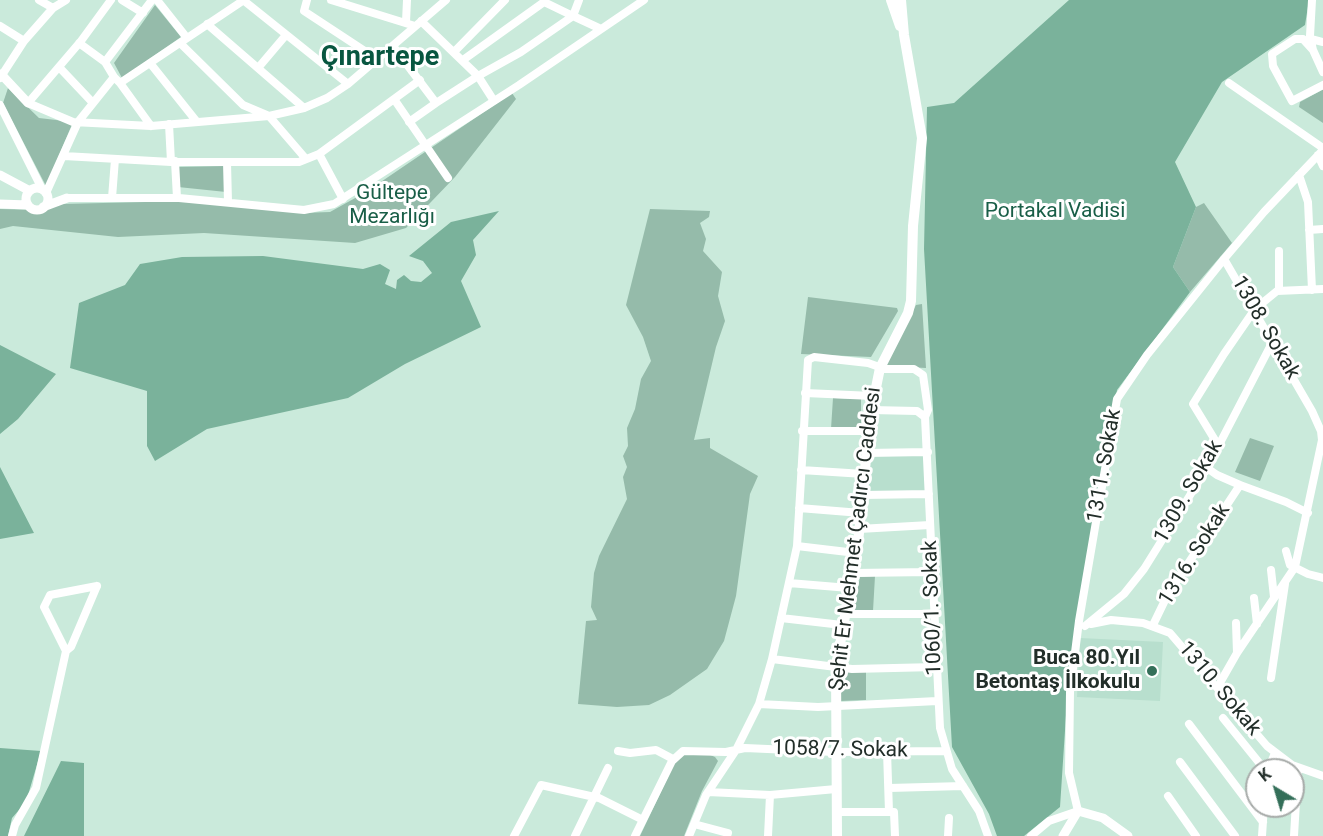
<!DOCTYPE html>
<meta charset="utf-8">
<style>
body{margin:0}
#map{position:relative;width:1323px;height:836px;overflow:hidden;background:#caeadb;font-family:Roboto,sans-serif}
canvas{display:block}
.north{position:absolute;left:1245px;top:758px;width:60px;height:60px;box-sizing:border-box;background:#fff;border:2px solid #a7aba9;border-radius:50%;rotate:322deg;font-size:16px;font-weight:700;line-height:24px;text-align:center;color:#222e29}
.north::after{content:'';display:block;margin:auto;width:21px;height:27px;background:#346f59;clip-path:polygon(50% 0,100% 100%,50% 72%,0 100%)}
</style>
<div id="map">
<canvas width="1323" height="836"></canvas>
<div class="north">K</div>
</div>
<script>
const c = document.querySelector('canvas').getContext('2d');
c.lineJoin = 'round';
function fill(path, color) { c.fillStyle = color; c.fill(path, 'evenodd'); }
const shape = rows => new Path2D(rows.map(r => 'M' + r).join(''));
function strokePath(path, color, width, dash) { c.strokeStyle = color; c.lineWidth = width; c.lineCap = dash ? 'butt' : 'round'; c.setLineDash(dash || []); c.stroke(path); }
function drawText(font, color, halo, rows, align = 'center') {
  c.font = font + ' Roboto,sans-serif'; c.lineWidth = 6; c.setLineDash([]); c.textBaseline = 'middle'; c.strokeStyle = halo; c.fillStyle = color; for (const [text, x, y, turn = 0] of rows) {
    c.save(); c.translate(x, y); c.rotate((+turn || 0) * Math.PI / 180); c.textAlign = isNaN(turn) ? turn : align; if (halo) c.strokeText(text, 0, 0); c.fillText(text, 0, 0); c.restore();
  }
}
fill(shape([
 [869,455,925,455,927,492,866,492],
 [1080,638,1163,642,1160,701,1077,697]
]), '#b8dfce');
fill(shape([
 [155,5,181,37,122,78,114,63],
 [8,88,39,118,73,122,46,186,3,103],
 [1322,90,1323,90,1323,123,1299,107,1300,102],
 [512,93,516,99,455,177,406,228,355,243,204,233,118,237,13,226,0,229,0,209,43,210,61,204,187,201,301,213,330,212,366,192],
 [226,166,226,192,178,187,178,167],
 [1204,203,1232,243,1190,292,1173,267,1196,207],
 [650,209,710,211,709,217,700,223,706,239,703,251,722,272,718,296,725,321,716,347,694,440,710,438,710,448,758,476,750,494,736,596,724,641,707,669,670,695,649,705,617,707,578,704,586,621,597,620,591,607,594,573,599,556,627,499,623,477,627,467,623,456,628,446,627,428,635,409,641,379,651,361,643,337,626,305],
 [808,297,897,308,898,311,871,357,801,354],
 [922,304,926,368,887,366,887,361,916,305],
 [833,398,861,399,861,429,831,429],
 [1250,438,1274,446,1260,481,1235,472],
 [875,576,873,611,853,611,860,577],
 [866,671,866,700,840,701,840,672],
 [690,753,708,754,715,757,718,761,702,791,684,836,640,836,676,760,681,755]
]), '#95bbaa');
fill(shape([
 [1069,0,1309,0,1305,25,1222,82,1175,162,1196,207,1173,267,1190,292,1117,390,1067,700,1060,807,1024,836,997,836,989,814,952,747,924,249,927,107,954,103],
 [499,211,473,240,476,255,461,281,481,327,405,364,348,398,207,429,155,461,147,446,147,391,70,368,79,303,125,285,140,264,182,257,263,256,363,269,380,264,390,270,385,284,396,289,397,280,404,275,411,281,421,282,432,273,423,261,409,256,451,222],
 [0,345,56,374,18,419,0,434],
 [0,467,34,533,0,539],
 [0,748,41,751,26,802,12,818,8,836,0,836],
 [61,761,84,763,84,836,24,836]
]), '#7ab29b');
strokePath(shape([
 [39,0,53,8],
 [111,0,81,41,28,103,73,122,151,126,269,116,304,108,327,98,348,84,446,0],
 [122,0,143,13],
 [157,0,187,38],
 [243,0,348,84],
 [307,0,304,11,377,59],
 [331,0,415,26],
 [1312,0,1310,36,1313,50,1323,72],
 [406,22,407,0],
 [207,24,304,108],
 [0,26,24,41],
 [1311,39,1323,42],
 [180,43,243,105,269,116,306,159],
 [393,46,436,103,478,76,421,21],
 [1313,50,1303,39,1295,39,1272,54,1273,66,1292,101,1323,85],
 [454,52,505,0],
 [463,60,544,2,573,16,579,0],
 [105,62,152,0],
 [150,63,197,122],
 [59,67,93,103],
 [258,68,286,35],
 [114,77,120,83,244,0],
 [0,78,24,41,53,8,66,0],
 [120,83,151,126],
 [1229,83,1323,148],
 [394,99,448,178],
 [494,101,478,76,521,52,573,16,601,29],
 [0,105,42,189],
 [409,122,436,103],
 [169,124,171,162],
 [319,154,343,199],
 [1318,155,1323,166],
 [64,156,171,162,299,162,319,154,420,80],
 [175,161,177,198],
 [227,162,228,202],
 [1299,175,1308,202,1312,290],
 [46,193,78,122,114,77,105,62,79,43],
 [67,198,179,198,304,210,334,204,519,85,644,0],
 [112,198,115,159],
 [1309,230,1323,229],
 [1279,251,1279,291],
 [805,393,873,396],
 [871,410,917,411,925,417],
 [802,431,868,431],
 [1218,445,1193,404,1224,354,1255,309,1277,291,1323,289],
 [866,453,928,452],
 [1207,468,1217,475,1240,485],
 [801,470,864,474],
 [862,495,929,494],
 [799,508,861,513],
 [859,529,930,525],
 [797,546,856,553],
 [1286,551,1290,565,1308,574,1323,578],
 [1271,570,1274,597],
 [853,573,932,572],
 [789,583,849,588],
 [1254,598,1257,624],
 [844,614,934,614],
 [781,618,842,625],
 [1236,623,1237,653],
 [1091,624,1111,620,1143,623,1170,633,1267,746,1292,765,1323,776],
 [1153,625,1168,594,1240,485,1286,502,1308,513],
 [1085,626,1124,594,1144,569,1207,468,1273,341],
 [66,651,44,607,50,595,97,586],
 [772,659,852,669,936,667],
 [1271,678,1285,584],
 [1219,692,1221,681,1237,653,1295,567,1322,440,1321,431,1312,411,1224,259],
 [759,704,818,707,937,701],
 [1223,718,1265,770],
 [1189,724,1263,822],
 [618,751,630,753,656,750,673,759],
 [887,751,889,812,894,812,895,836],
 [1180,762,1235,836],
 [1268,770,1275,753],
 [889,788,963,786],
 [708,792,770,795,836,789],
 [1168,796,1196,836],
 [836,812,889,812],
 [694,824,728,833,727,836],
 [12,836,15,825,36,788,66,651,71,647,97,586],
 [514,836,541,785,599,798,643,820],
 [575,836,608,768],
 [635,836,672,761,683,751,726,752,745,748,835,752,945,751],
 [689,836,706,795,736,750,759,704,772,659,797,546,808,360,814,357,868,363,885,369,914,369,923,375,928,410,925,417,940,728,952,769,979,811,988,836],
 [768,836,770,795],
 [948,836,949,818],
 [1031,836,1049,821,1078,811,1069,773,1070,692,1079,621,1117,399,1147,355,1224,259,1264,212,1323,150],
 [1262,836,1264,806],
 [1294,836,1298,768]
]), '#fff', 8);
strokePath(shape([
 [1,74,28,103],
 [0,175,30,191],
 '26 199a11 11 0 1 1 22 0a11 11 0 1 1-22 0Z',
 [0,204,28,205],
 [43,207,67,198],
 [1063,836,1078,811,1103,818,1128,836]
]), '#fff', 9);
strokePath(shape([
 [891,0,900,26],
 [837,836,836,667,858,543,870,417,880,368,908,313,911,301,913,226,922,138,904,35,901,0]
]), '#fff', 10);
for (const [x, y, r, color] of [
 [1152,671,6,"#346f59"]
]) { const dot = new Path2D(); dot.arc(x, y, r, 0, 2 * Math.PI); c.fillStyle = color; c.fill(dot); strokePath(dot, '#fff', 2); }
drawText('21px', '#195e47', '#fff', [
 ["Gültepe",392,194],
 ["Mezarlığı",392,218],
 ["Portakal Vadisi",1055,212]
]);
drawText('21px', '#222e29', '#fff', [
 ["1308. Sokak",1265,328,60],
 ["1311. Sokak",1105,466,-80],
 ["1309. Sokak",1189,492,-60],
 ["Şehit Er Mehmet Çadırcı Caddesi",856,539,-83],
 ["1316. Sokak",1195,555,-58],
 ["1060/1. Sokak",933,608,-92],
 ["1310. Sokak",1219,689,50],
 ["1058/7. Sokak",840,750,1]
]);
drawText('bold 21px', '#222e29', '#fff', [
 ["Buca 80.Yıl",1140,659],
 ["Betontaş İlkokulu",1140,683]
], 'right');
drawText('bold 27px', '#085640', '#fff', [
 ["Çınartepe",380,58]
]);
</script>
